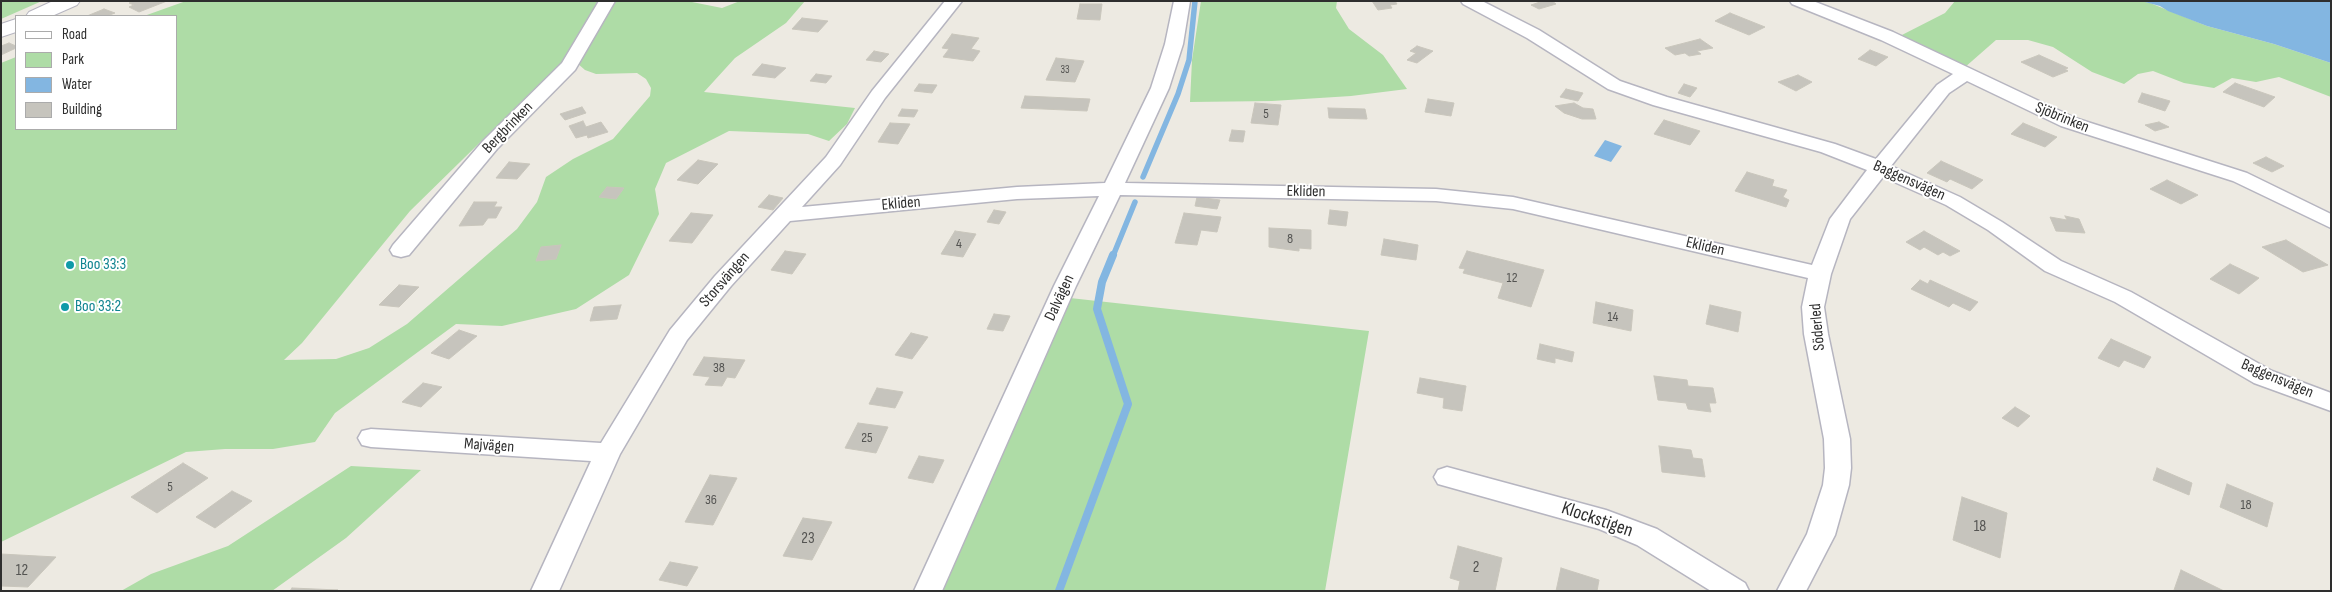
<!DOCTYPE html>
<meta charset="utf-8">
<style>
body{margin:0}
#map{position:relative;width:2332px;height:592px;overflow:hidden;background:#edeae2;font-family:"Sofia Sans Condensed",sans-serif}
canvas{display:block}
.frame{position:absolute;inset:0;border:2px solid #2e2e2e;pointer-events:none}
.legend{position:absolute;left:15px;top:15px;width:162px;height:115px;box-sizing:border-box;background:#fff;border:1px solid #ababab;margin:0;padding:6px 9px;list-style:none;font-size:15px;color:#2e2e2e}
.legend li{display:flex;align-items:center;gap:10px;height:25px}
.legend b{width:25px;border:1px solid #ababab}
</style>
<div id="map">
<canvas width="2332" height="592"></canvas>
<div class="frame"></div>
<ul class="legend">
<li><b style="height:6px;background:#fff"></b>Road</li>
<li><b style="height:14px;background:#aedca6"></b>Park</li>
<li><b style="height:14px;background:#83b6e1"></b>Water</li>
<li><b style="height:14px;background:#c6c4bd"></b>Building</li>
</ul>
</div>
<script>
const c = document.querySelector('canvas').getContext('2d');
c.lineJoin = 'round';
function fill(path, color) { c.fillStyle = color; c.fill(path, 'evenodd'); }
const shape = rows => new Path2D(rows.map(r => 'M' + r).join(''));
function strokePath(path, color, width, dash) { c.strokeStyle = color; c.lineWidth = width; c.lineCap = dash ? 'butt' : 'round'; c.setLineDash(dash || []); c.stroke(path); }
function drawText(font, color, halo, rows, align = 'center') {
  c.font = font + ' "Sofia Sans Condensed",sans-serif'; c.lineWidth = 4; c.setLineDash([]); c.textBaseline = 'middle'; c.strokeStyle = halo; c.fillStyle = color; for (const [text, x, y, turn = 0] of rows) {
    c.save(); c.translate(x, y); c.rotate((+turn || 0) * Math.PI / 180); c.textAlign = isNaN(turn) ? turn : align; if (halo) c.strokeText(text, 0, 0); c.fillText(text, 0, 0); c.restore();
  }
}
fill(shape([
 [1,1,42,1,1,19],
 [186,1,687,1,722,8,740,1,805,1,786,23,735,58,704,92,855,108,847,124,829,141,808,134,729,131,666,163,655,189,659,214,629,275,576,309,502,326,456,324,335,413,315,442,273,449,225,449,186,452,1,542,1,63,16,57,16,129,176,129,176,16,144,16],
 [577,63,585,70,596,74,637,73,646,79,651,88,650,96,613,139,573,159,546,177,537,202,517,229,407,324,369,348,336,359,284,360,302,343,410,211,560,64],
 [1201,1,1337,1,1336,8,1349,29,1383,55,1407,89,1351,96,1272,101,1190,102,1192,60],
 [1955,1,2141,1,2150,3,2207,26,2274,44,2331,63,2331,97,2279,77,2256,82,2232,78,2214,88,2184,83,2153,71,2138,74,2124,84,2092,72,2053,47,2028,40,1996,40,1964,68,1896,38,1945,13],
 [1070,298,1369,331,1325,591,937,591],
 [351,466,421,470,346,538,272,591,121,591,151,574,228,546]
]), '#aedca6');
fill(shape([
 [2141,1,2331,1,2331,63,2274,44,2207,26,2168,11,2160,6],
 [1605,140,1622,146,1611,162,1594,156]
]), '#83b6e1');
strokePath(shape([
 [1143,177,1178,94,1189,60,1195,1],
 [1113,256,1135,202]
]), '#83b6e1', 5.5);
strokePath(shape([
 [1059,591,1128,404,1097,309,1102,282,1113,255]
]), '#83b6e1', 8);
const building = shape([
 [134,1,167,1,139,12,129,7,134,5,129,3,134,1],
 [1372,1,1395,1,1397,4,1390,5,1392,8,1378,10,1372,1],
 [1543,1,1552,1,1556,4,1539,9,1531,5,1543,1],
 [1080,4,1102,4,1100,20,1077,19,1080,4],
 [104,9,115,13,107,16,87,16,104,9],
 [1730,13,1765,27,1749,35,1715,21,1730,13],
 [802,18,828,21,818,32,792,29,802,18],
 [952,34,979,38,971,49,980,51,973,61,943,57,949,49,942,48,952,34],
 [1700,39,1713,48,1697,51,1701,54,1689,56,1685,53,1675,55,1665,48,1700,39],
 [9,43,16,46,16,48,1,55,1,46,9,43],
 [1417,46,1433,51,1417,63,1407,60,1416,53,1410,51,1417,46],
 [1870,50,1888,57,1876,66,1858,59,1870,50],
 [874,51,889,54,881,62,866,60,874,51],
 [2039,55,2068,68,2065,69,2068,71,2053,77,2021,62,2039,55],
 [1056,58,1084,61,1075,82,1046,80,1056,58],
 [762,64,786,68,775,78,752,75,762,64],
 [816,74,832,76,826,83,810,81,816,74],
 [1798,75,1812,82,1796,91,1778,82,1798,75],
 [2235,83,2275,97,2264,107,2223,92,2235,83],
 [919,84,937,85,932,93,914,91,919,84],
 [1684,84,1697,88,1690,97,1678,93,1684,84],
 [1566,89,1583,93,1578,101,1560,97,1566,89],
 [2142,93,2170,101,2165,111,2138,102,2142,93],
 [1025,96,1090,99,1087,111,1021,108,1025,96],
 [1428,99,1454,103,1451,116,1425,112,1428,99],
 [1255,103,1281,105,1278,125,1251,123,1255,103],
 [1574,103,1583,108,1593,109,1596,119,1582,119,1564,113,1555,106,1574,103],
 [582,107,586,113,565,120,560,114,582,107],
 [1328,108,1365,109,1367,119,1329,118,1328,108],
 [902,109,918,110,914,117,898,116,902,109],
 [1664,120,1700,131,1690,145,1654,134,1664,120],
 [583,121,586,127,601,122,608,132,588,138,587,135,576,138,569,126,583,121],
 [2159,122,2169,127,2155,131,2145,125,2159,122],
 [890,123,910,124,898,144,878,142,890,123],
 [2023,123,2057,137,2045,147,2011,134,2023,123],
 [1232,130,1245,131,1243,142,1229,141,1232,130],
 [2266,157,2284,166,2272,172,2253,163,2266,157],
 [698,160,718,164,698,184,677,180,698,160],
 [1941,161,1983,180,1972,189,1950,179,1947,182,1927,173,1941,161],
 [509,162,530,164,517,179,496,178,509,162],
 [1747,172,1774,180,1772,186,1787,190,1783,197,1789,200,1786,207,1735,191,1747,172],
 [2167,180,2198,195,2181,204,2150,189,2167,180],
 [607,187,624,188,616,199,599,197,607,187],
 [769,195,783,198,773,210,758,207,769,195],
 [1197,197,1220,200,1217,209,1195,206,1197,197],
 [474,202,497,202,494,207,502,207,496,218,488,218,483,225,459,226,474,202],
 [994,210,1006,212,999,224,987,222,994,210],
 [1330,210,1348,212,1346,226,1328,224,1330,210],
 [691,213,713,215,692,243,669,241,691,213],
 [1184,213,1221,217,1217,232,1201,230,1197,245,1175,243,1184,213],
 [2065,216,2079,219,2085,233,2056,231,2050,217,2067,220,2065,216],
 [1269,228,1311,230,1311,249,1299,248,1299,251,1269,247,1269,228],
 [955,231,976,234,963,257,941,254,955,231],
 [1924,231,1960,251,1950,256,1943,252,1938,255,1924,247,1920,250,1906,242,1924,231],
 [1384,239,1418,245,1416,260,1381,255,1384,239],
 [2286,240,2328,265,2303,272,2262,247,2286,240],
 [561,245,556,259,536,261,541,247,561,245],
 [785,251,806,254,792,274,771,270,785,251],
 [1467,251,1544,270,1531,307,1498,298,1503,283,1463,273,1465,269,1459,268,1467,251],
 [2230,264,2259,278,2239,294,2210,279,2230,264],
 [1920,280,1928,284,1930,280,1978,302,1970,311,1953,303,1949,307,1911,289,1920,280],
 [399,285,419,287,399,307,379,305,399,285],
 [1596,302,1633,310,1631,331,1593,323,1596,302],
 [621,305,617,319,590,321,594,307,621,305],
 [1710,305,1741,312,1738,332,1706,324,1710,305],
 [994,314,1010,316,1003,331,987,329,994,314],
 [459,330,477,336,449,359,431,353,459,330],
 [911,333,928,337,912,359,895,355,911,333],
 [2111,339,2151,357,2144,368,2124,360,2119,367,2098,358,2111,339],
 [1540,344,1574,352,1572,362,1555,358,1555,363,1537,359,1540,344],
 [704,357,745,360,735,378,727,377,722,386,705,385,710,377,693,375,704,357],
 [1654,376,1687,380,1688,386,1713,388,1716,403,1709,403,1711,412,1688,409,1686,403,1658,400,1654,376],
 [1420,378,1466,386,1462,411,1443,408,1444,398,1417,393,1420,378],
 [423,383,442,387,421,407,402,402,423,383],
 [877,388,903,392,895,408,869,404,877,388],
 [2015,407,2030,416,2018,427,2002,418,2015,407],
 [858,423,888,427,876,453,845,448,858,423],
 [1659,446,1691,450,1693,458,1702,459,1705,477,1662,472,1659,446],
 [919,456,944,460,933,483,908,478,919,456],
 [183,463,208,478,157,513,131,497,183,463],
 [2157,468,2192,483,2189,495,2153,480,2157,468],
 [710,475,737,478,713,525,685,522,710,475],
 [2227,484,2273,503,2267,527,2220,507,2227,484],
 [232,491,252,501,215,528,196,517,232,491],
 [1962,497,2007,513,2000,558,1953,540,1962,497],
 [803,518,832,522,812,560,783,556,803,518],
 [1458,546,1502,558,1495,591,1458,591,1460,581,1450,578,1458,546],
 [1,554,56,557,28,587,1,586,1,554],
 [670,562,698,567,687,586,659,580,670,562],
 [1561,568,1599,580,1597,591,1556,591,1561,568],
 [2181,570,2224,591,2176,591,2174,590,2181,570],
 [292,588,338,590,290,591,292,588]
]);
fill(building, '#c6c4bd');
strokePath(building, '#c9c6bc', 1);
const street = shape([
 [599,1,615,1,575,70,497,149,409,255,401,257,393,255,390,250,393,245,483,141,562,63,599,1],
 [945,1,962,1,885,98,840,165,802,207,1017,187,1105,183,1151,88,1165,44,1174,1,1190,1,1183,44,1169,88,1125,183,1436,189,1513,197,1812,265,1830,219,1867,170,1821,152,1653,105,1608,89,1527,38,1463,4,1461,1,1482,1,1539,30,1620,81,1667,97,1835,144,1876,159,1937,85,1953,74,1881,40,1792,4,1790,1,1813,1,1893,32,2075,118,2247,173,2331,214,2331,228,2233,181,2061,126,1967,81,1949,93,1891,166,1960,197,2002,222,2061,261,2131,292,2272,371,2331,393,2331,411,2254,383,2115,302,2045,271,1988,230,1946,205,1883,177,1850,219,1831,274,1824,307,1828,334,1850,439,1851,468,1849,485,1835,535,1806,591,1777,591,1807,534,1823,485,1825,468,1824,439,1804,334,1802,307,1808,278,1513,209,1436,201,1120,195,1076,286,942,591,914,591,1054,286,1099,196,1017,199,790,221,731,286,687,340,620,454,559,591,531,591,591,461,371,447,362,445,358,438,362,431,371,429,601,443,670,330,715,276,826,157,872,91,945,1],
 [1447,467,1606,510,1657,529,1745,583,1749,591,1711,591,1637,545,1599,529,1438,484,1434,477,1438,470,1447,467]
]);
const secondary = shape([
 [53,1,80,1,77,5,52,16,26,16,29,12,53,1],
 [16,19,16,32,1,37,1,24,16,19]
]);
strokePath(street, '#b6b5c0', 3);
strokePath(secondary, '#b6b5c0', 2);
fill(street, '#fff');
fill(secondary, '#fff');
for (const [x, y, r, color] of [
 [70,265,5,"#0f9aa8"],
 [65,307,5,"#0f9aa8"]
]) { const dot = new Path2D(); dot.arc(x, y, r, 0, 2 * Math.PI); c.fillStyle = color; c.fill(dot); strokePath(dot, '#fff', 2); }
drawText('11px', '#545452', null, [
 ["33",1065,70]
]);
drawText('14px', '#545452', null, [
 ["5",1266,114],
 ["8",1290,239],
 ["4",959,244],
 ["12",1512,278],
 ["14",1613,317],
 ["38",719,368],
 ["25",867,438],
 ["5",170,487],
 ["36",711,500],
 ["18",2246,505]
]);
drawText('16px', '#2e2e2e', '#fff', [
 ["Sjöbrinken",2062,118,22],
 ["Bergbrinken",508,128,-46],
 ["Baggensvägen",1909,181,24],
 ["Ekliden",1306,192,1],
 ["Ekliden",901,204,-5],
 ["Ekliden",1705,247,13],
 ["Storsvängen",725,280,-49],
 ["Dalvägen",1060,298,-65],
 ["Söderled",1818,327,-95],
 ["Baggensvägen",2277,379,23],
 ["Majvägen",489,446,4]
]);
drawText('16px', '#0d838f', '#fff', [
 ["Boo 33:3",80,265],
 ["Boo 33:2",75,307]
], 'left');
drawText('16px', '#545452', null, [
 ["18",1980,527],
 ["23",808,539],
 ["2",1476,568],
 ["12",22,571]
]);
drawText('19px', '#2e2e2e', '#fff', [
 ["Klockstigen",1597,520,19]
]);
</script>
